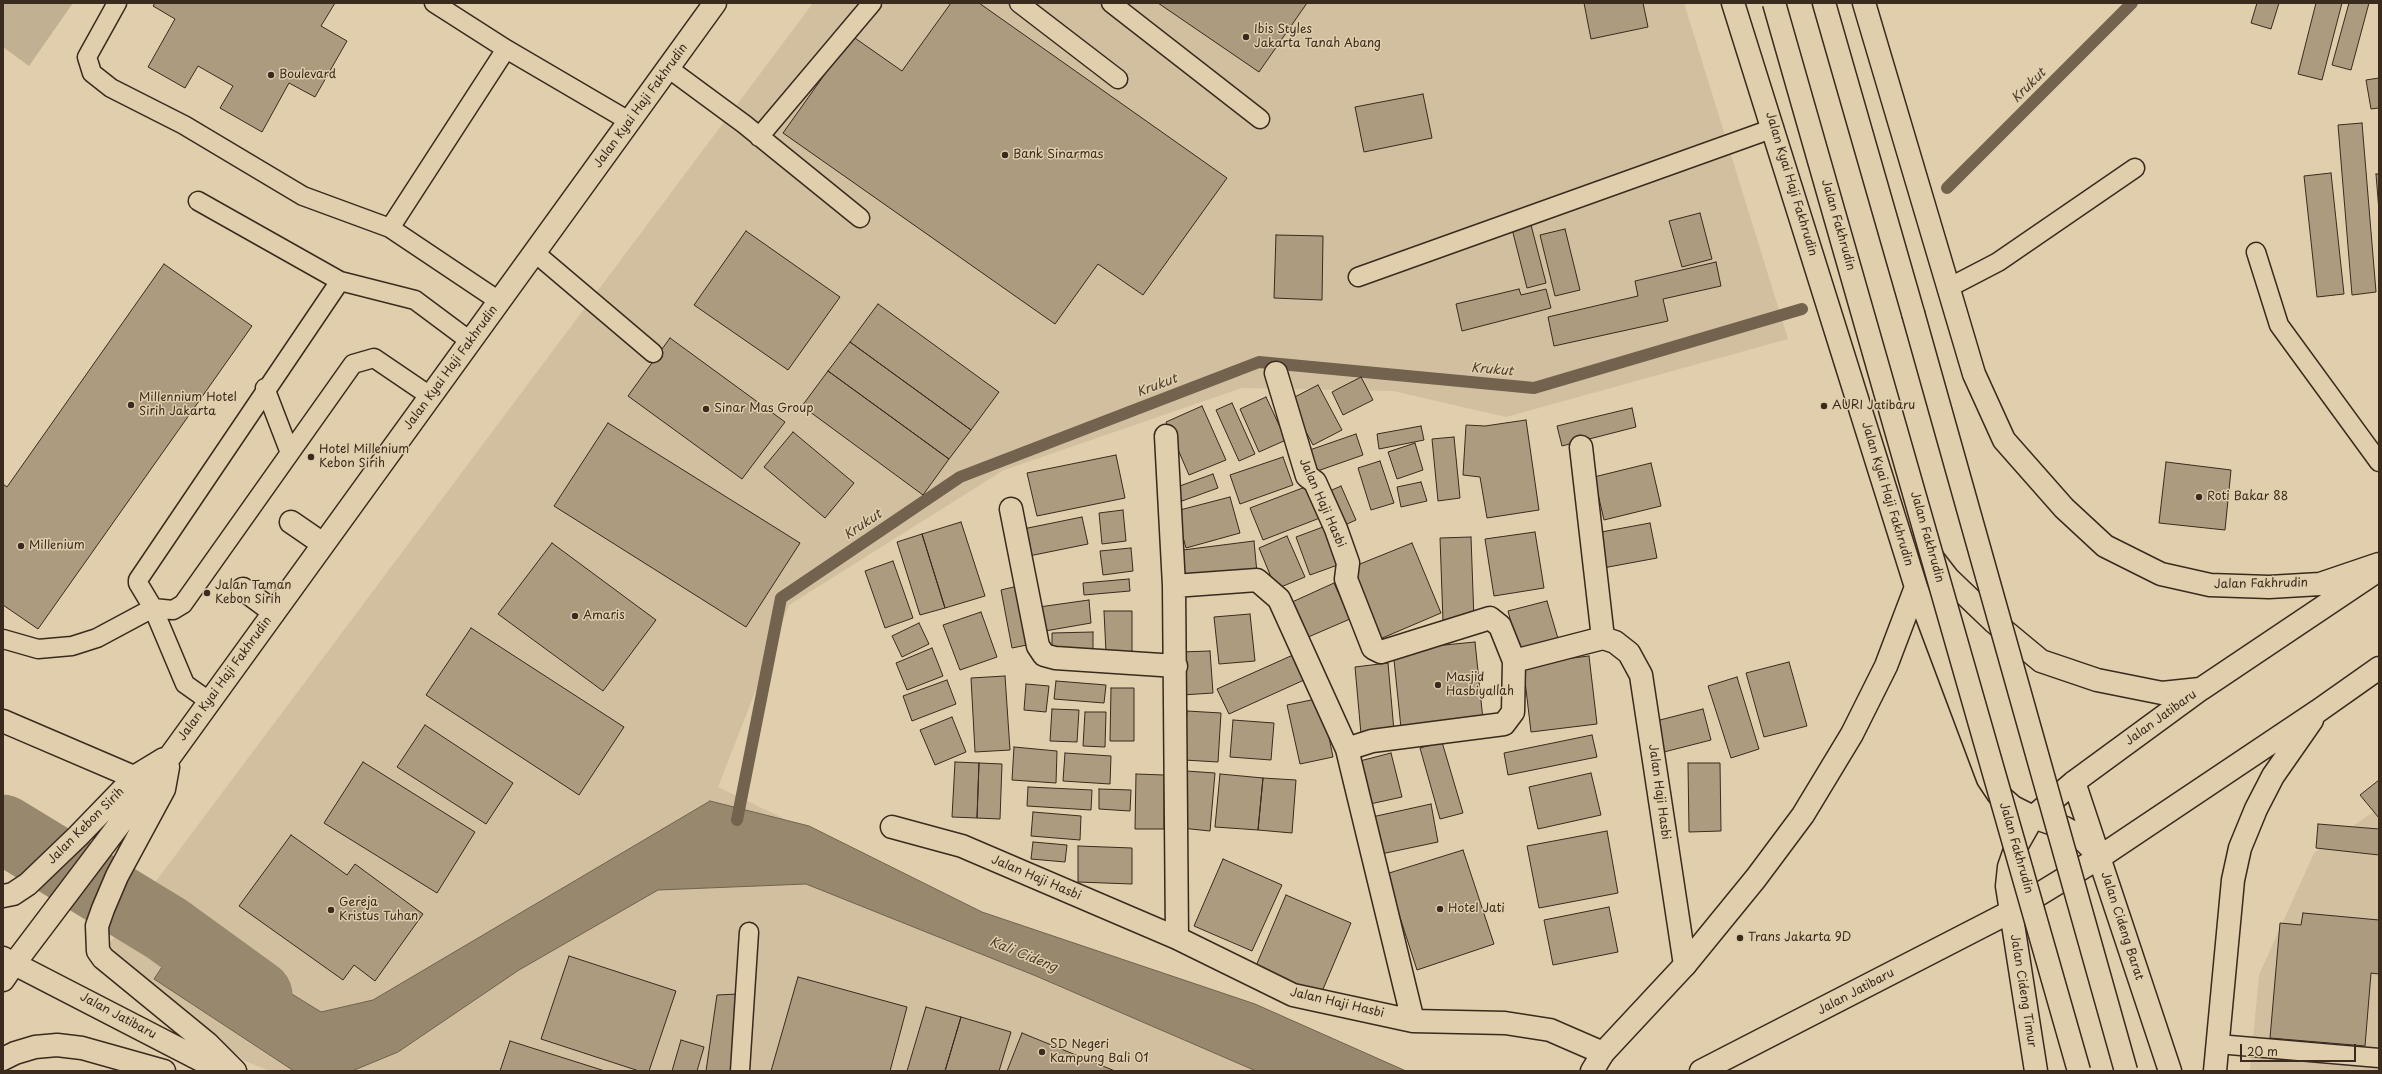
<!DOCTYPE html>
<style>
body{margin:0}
#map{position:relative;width:2382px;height:1074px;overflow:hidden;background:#e0ceac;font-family:"Playpen Sans",sans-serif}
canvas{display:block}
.frame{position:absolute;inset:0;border:4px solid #3b2a1e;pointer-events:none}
.scale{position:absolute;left:2240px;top:1044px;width:116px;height:18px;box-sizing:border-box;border:2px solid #3b2a1e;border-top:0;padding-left:5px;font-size:12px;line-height:14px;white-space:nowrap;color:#3b2a1e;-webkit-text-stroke:3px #e0ceac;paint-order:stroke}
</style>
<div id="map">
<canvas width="2382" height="1074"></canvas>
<div class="frame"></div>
<div class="scale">20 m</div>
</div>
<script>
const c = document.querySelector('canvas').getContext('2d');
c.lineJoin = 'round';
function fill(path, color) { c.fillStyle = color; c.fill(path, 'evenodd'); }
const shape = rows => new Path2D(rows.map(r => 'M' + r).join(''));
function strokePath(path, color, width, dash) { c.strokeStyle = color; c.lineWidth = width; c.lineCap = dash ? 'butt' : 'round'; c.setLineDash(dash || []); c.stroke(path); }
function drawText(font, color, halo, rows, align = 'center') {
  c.font = font + ' "Playpen Sans",sans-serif'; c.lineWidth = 3; c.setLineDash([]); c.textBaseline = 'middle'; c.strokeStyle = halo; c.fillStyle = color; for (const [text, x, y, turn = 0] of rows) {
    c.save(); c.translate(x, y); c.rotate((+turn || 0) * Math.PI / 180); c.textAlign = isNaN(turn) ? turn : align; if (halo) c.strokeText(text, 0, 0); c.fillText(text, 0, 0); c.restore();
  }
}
fill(shape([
 [813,3,1684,3,1788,339,1506,417,1393,391,1242,388,1004,470,789,605,718,787,1310,1071,270,1071,245,1061,103,952],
 [2379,808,2379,1071,2250,1071,2259,975,2314,853]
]), '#d1bf9f');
fill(shape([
 [3,3,73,3,29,66,3,47]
]), '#c2b092');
const water = shape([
 [710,801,809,826,982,912,1255,1004,1406,1071,1256,1071,1036,976,806,884,658,890,519,970,398,1052,352,1071,294,1071,154,979,187,929,321,1012,373,1000,710,801]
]);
fill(water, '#98886e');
strokePath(water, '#73624e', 1);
strokePath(shape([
 [1947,188,2132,3],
 [737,820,781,598,960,477,1259,362,1534,388,1802,309]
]), '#73624e', 12);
strokePath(shape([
 [3,829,167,929,258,995]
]), '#98886e', 69);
const building = shape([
 [155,3,335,3,321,26,347,41,315,97,289,83,262,132,220,108,233,86,198,66,185,88,148,67,175,19,153,6,155,3],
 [951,3,979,3,1227,178,1143,295,1098,264,1055,324,783,133,852,36,902,71,951,3],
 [1158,3,1307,3,1259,72,1158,3],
 [1584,3,1643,3,1648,27,1591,39,1584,3],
 [2257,3,2279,3,2271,29,2251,23,2257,3],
 [2316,3,2342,3,2322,80,2298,74,2316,3],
 [2349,3,2369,3,2351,70,2332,65,2349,3],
 [2379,78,2379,108,2371,109,2366,80,2379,78],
 [1423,94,1432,138,1364,152,1355,107,1423,94],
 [2362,123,2376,292,2352,295,2338,125,2362,123],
 [2331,173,2344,294,2317,297,2304,176,2331,173],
 [2376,174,2379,174,2379,211,2376,174],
 [1700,213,1712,259,1682,267,1669,221,1700,213],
 [1531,225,1546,283,1527,288,1512,229,1531,225],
 [1565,229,1580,290,1555,296,1540,235,1565,229],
 [746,231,840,297,788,370,694,305,746,231],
 [1276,235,1323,236,1322,300,1274,298,1276,235],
 [1716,262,1721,286,1663,299,1668,321,1554,346,1548,317,1638,296,1635,281,1716,262],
 [164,264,252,326,38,629,3,605,3,484,7,487,164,264],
 [1519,289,1521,295,1546,289,1551,308,1462,331,1456,304,1519,289],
 [878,304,999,392,971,430,850,342,878,304],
 [670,338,785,422,742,479,628,396,670,338],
 [850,342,971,430,949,459,828,371,850,342],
 [828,371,949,459,923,495,802,406,828,371],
 [1361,377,1373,400,1343,415,1332,392,1361,377],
 [1318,385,1342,430,1313,445,1289,400,1318,385],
 [1266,397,1286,440,1259,452,1240,409,1266,397],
 [1232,403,1255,454,1239,461,1216,410,1232,403],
 [1202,406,1226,460,1189,475,1166,422,1202,406],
 [1632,408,1636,427,1562,446,1557,426,1632,408],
 [1526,420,1539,510,1487,518,1480,477,1463,475,1466,425,1485,426,1526,420],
 [608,423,800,543,746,627,554,506,608,423],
 [1421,426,1424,440,1379,449,1377,434,1421,426],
 [793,432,854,483,825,518,764,467,793,432],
 [1356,434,1363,455,1309,474,1301,453,1356,434],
 [1454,437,1460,498,1438,501,1432,439,1454,437],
 [1415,443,1423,470,1397,479,1388,452,1415,443],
 [1116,455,1125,498,1037,516,1027,473,1116,455],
 [1283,457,1293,485,1240,504,1230,475,1283,457],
 [1380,461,1394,503,1371,510,1358,468,1380,461],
 [2166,462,2231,470,2225,530,2159,523,2166,462],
 [1651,463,1661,506,1604,520,1594,477,1651,463],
 [1213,474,1218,488,1182,501,1177,487,1213,474],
 [1421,482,1427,501,1401,507,1397,487,1421,482],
 [1313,484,1325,516,1263,540,1250,508,1313,484],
 [1341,486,1356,520,1338,528,1323,494,1341,486],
 [1230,497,1240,533,1186,548,1176,511,1230,497],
 [1123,510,1126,541,1102,544,1099,513,1123,510],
 [1082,517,1088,544,1029,556,1023,529,1082,517],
 [961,522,985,596,945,608,922,534,961,522],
 [1650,523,1657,558,1603,568,1596,533,1650,523],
 [1331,524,1346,562,1310,575,1296,537,1331,524],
 [1535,532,1544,588,1494,596,1485,539,1535,532],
 [922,534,945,608,920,615,897,542,922,534],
 [1287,536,1305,577,1276,589,1259,548,1287,536],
 [1471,537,1474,620,1443,621,1440,538,1471,537],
 [1254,541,1257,573,1179,583,1175,551,1254,541],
 [552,543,656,620,603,691,498,614,552,543],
 [1412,543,1441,613,1380,639,1350,568,1412,543],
 [1131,548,1133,571,1103,575,1100,551,1131,548],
 [893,561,913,618,885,628,865,571,893,561],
 [1129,579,1130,591,1084,595,1083,583,1129,579],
 [1334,583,1350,619,1306,638,1290,603,1334,583],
 [1022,585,1032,644,1012,648,1001,590,1022,585],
 [1089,600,1091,623,1045,631,1039,607,1089,600],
 [1547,601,1559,642,1519,652,1508,611,1547,601],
 [1104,611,1132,611,1132,653,1106,653,1104,611],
 [981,612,997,657,960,670,943,625,981,612],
 [1250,614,1255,661,1219,664,1214,617,1250,614],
 [919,623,929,644,902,657,892,636,919,623],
 [471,628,624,727,579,795,426,695,471,628],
 [1093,632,1093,653,1052,654,1052,633,1093,632],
 [1475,642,1483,720,1401,728,1393,650,1475,642],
 [932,648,943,676,907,690,896,663,932,648],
 [1210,651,1213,693,1182,695,1180,652,1210,651],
 [1293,655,1304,680,1229,714,1217,689,1293,655],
 [1589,656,1597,724,1531,732,1523,664,1589,656],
 [1789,662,1807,726,1764,737,1746,673,1789,662],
 [1388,663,1394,731,1361,734,1355,667,1388,663],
 [1005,676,1010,750,975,752,971,678,1005,676],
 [1737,677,1759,749,1731,758,1708,686,1737,677],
 [947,680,956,704,912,721,903,696,947,680],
 [1056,681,1106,685,1104,703,1054,699,1056,681],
 [1026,684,1049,686,1046,712,1024,710,1026,684],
 [1111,688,1134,688,1134,741,1110,741,1111,688],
 [1321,698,1333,757,1300,764,1287,705,1321,698],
 [1052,709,1079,710,1077,742,1050,741,1052,709],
 [1703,709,1711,740,1660,753,1652,722,1703,709],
 [1187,711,1221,713,1218,762,1184,760,1187,711],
 [1085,712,1106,712,1105,747,1083,746,1085,712],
 [952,717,966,752,935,765,920,730,952,717],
 [1233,720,1274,723,1271,760,1230,757,1233,720],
 [425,725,513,783,486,824,397,767,425,725],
 [1592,735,1597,757,1508,775,1504,753,1592,735],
 [1442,742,1463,813,1440,819,1420,748,1442,742],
 [1014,747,1057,751,1056,783,1012,780,1014,747],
 [1065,753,1111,756,1110,784,1063,781,1065,753],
 [1391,753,1402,797,1370,804,1360,761,1391,753],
 [363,762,475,832,437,893,324,823,363,762],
 [955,762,979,763,977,818,952,817,955,762],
 [979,763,1002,764,1000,819,977,818,979,763],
 [1688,763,1720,763,1721,831,1689,832,1688,763],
 [1186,771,1215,773,1210,831,1181,828,1186,771],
 [1591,773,1601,815,1538,829,1529,787,1591,773],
 [1136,774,1164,775,1164,829,1135,829,1136,774],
 [1220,774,1263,778,1258,830,1215,827,1220,774],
 [1263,778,1296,780,1292,833,1258,830,1263,778],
 [2379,780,2379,818,2360,795,2379,780],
 [1028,787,1092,790,1091,810,1027,806,1028,787],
 [1099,789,1131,790,1130,811,1099,809,1099,789],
 [1431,804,1438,842,1381,854,1372,817,1431,804],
 [1033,812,1081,816,1080,840,1031,836,1033,812],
 [2318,824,2379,829,2379,855,2316,848,2318,824],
 [1607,831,1618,893,1539,908,1527,846,1607,831],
 [291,835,347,875,355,864,423,914,375,981,354,965,343,980,239,906,291,835],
 [1033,842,1067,845,1065,862,1031,859,1033,842],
 [1078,846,1132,848,1132,884,1078,882,1078,846],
 [1463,850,1494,944,1417,970,1386,874,1463,850],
 [1223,859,1282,885,1252,951,1194,926,1223,859],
 [1286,895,1351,923,1321,994,1256,966,1286,895],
 [1609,907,1618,952,1553,965,1544,920,1609,907],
 [2303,913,2379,920,2379,974,2371,973,2365,1046,2270,1038,2280,923,2301,925,2303,913],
 [569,956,676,991,649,1071,639,1071,541,1039,569,956],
 [798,977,907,1007,890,1071,771,1071,798,977],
 [739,994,733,1071,706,1071,717,995,739,994],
 [926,1007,961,1017,945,1071,907,1071,926,1007],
 [961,1017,1011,1032,999,1071,945,1071,961,1017],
 [1022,1033,1115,1071,1007,1071,1022,1033],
 [681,1040,704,1047,697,1071,672,1071,681,1040],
 [510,1041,605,1071,500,1071,510,1041]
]);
fill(building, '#ad9b80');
strokePath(building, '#3b2a1e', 1);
const lane = shape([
 [117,3,87,57,92,73,111,88,184,125,303,196,390,228,506,49],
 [434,3,506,49,629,121],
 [1019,3,1118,79],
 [1111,3,1260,119],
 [668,68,744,124,860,218],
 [759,137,872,3],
 [198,201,340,281,415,300,470,341],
 [390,228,499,301],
 [534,252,653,353],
 [2256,252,2279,325,2379,462],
 [1358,277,1774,128],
 [340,281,138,580,138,583,153,608,173,610,183,604,353,364,374,358,430,396],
 [1948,288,1998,262,2135,168],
 [265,388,290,453],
 [3,639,38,649,72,646,97,638,153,608,185,684,209,701],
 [2218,1044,2379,1058],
 [740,1071,749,932]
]);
const street = shape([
 [1276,373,1307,476,1315,482,1336,529,1348,563,1346,579,1373,648,1381,652,1490,618,1500,626,1514,661,1513,712,1504,724,1372,741,1347,749],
 [1166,436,1174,586,1177,938],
 [1581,447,1603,638],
 [1011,509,1038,646,1044,655,1055,658,1176,666],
 [291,522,323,544],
 [1174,586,1257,580,1279,599,1347,749,1413,1021,1505,1023,1550,1030,1603,1053],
 [243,589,274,612],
 [1514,661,1603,638,1615,642,1629,653,1641,675,1685,965],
 [3,721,150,784],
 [892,827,962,846,1177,938,1293,995,1413,1021]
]);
const secondary = shape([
 [3,980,14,964]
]);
const primary = shape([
 [1733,3,1916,587,1988,779,1998,794,2013,807,2033,817,2065,828,2079,836,2100,857],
 [1824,3,1913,313],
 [1864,3,1974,374,2004,440,2064,508,2105,546,2161,574,2210,585,2269,587,2320,584,2379,564],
 [1931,556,1948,578,1994,622,2041,661,2097,680,2162,693,2200,689],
 [168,767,164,789,117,876,103,909,97,926,98,951,103,958,208,1044,235,1071],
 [2074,782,2170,1071],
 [3,896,13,894,28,884,78,836,136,776,164,759],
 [3,958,222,1071],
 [14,964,150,784,715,3],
 [3,1059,15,1053,35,1047,57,1045,82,1048,164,1071],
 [1592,1071,1603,1053,1685,965,1756,878,1803,815,1852,734,1886,666,1916,587],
 [1701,1071,2010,912,2100,857,2318,711,2379,668],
 [2036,1071,2007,886,2009,867,2016,847,2033,817,2074,782,2201,689,2371,575],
 [2215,1071,2233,880,2240,848,2256,809,2273,776,2312,720]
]);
strokePath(lane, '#3b2a1e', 21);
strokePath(street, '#3b2a1e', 25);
strokePath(secondary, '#3b2a1e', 25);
strokePath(primary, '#3b2a1e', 25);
strokePath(lane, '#e0ceac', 18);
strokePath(street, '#e0ceac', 22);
strokePath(secondary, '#e0ceac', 22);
strokePath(primary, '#e0ceac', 22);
const primaryBridge = shape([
 [1774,3,2079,1071],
 [1913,313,2126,1071]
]);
strokePath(primaryBridge, '#3b2a1e', 25, []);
strokePath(primaryBridge, '#e0ceac', 22);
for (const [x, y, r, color] of [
 [1246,37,4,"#3b2a1e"],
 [271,75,4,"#3b2a1e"],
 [1005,155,4,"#3b2a1e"],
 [131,405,4,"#3b2a1e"],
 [1824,406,4,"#3b2a1e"],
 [706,409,4,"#3b2a1e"],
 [311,457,4,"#3b2a1e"],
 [2199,497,4,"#3b2a1e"],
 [21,546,4,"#3b2a1e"],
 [207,593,4,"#3b2a1e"],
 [575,616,4,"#3b2a1e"],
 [1438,685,4,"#3b2a1e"],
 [1440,909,4,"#3b2a1e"],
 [331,910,4,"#3b2a1e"],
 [1740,938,4,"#3b2a1e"],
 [1042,1052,4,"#3b2a1e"]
]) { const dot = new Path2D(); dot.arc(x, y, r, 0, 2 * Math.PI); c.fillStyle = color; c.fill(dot); strokePath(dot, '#e0ceac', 1.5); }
drawText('12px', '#3b2a1e', '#e0ceac', [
 ["Ibis Styles",1254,30],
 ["Jakarta Tanah Abang",1254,44],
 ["Boulevard",279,75],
 ["Bank Sinarmas",1013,155],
 ["Millennium Hotel",139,398],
 ["Sirih Jakarta",139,412],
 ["AURI Jatibaru",1832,406],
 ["Sinar Mas Group",714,409],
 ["Hotel Millenium",319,450],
 ["Kebon Sirih",319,464],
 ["Roti Bakar 88",2207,497],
 ["Millenium",29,546],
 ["Jalan Taman",215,586],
 ["Kebon Sirih",215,600],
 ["Amaris",583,616],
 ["Masjid",1446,678],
 ["Hasbiyallah",1446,692],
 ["Gereja",339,903],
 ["Kristus Tuhan",339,917],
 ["Hotel Jati",1448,909],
 ["Trans Jakarta 9D",1748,938],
 ["SD Negeri",1050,1045],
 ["Kampung Bali 01",1050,1059]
], 'left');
drawText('12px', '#3b2a1e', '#e0ceac', [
 ["Jalan Kyai Haji Fakhrudin",641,106,-54],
 ["Jalan Kyai Haji Fakhrudin",1791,184,73],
 ["Jalan Fakhrudin",1838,225,74],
 ["Jalan Kyai Haji Fakhrudin",451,368,-54],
 ["Jalan Kyai Haji Fakhrudin",1887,494,73],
 ["Jalan Haji Hasbi",1322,503,66],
 ["Jalan Fakhrudin",1927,537,74],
 ["Jalan Fakhrudin",2261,584,-1],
 ["Jalan Kyai Haji Fakhrudin",225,679,-54],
 ["Jalan Jatibaru",2161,718,-36],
 ["Jalan Haji Hasbi",1659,792,82],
 ["Jalan Kebon Sirih",86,826,-45],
 ["Jalan Fakhrudin",2016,848,74],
 ["Jalan Haji Hasbi",1036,878,23],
 ["Jalan Cideng Barat",2122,926,72],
 ["Jalan Cideng Timur",2023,991,81],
 ["Jalan Jatibaru",1856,992,-28],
 ["Jalan Haji Hasbi",1337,1003,13],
 ["Jalan Jatibaru",118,1016,28]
]);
drawText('italic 13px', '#4e3d2e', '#e0ceac', [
 ["Krukut",2029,86,-45],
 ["Krukut",1492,370,5],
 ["Krukut",1157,386,-21],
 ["Krukut",863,525,-34],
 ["Kali Cideng",1023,955,22]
]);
</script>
